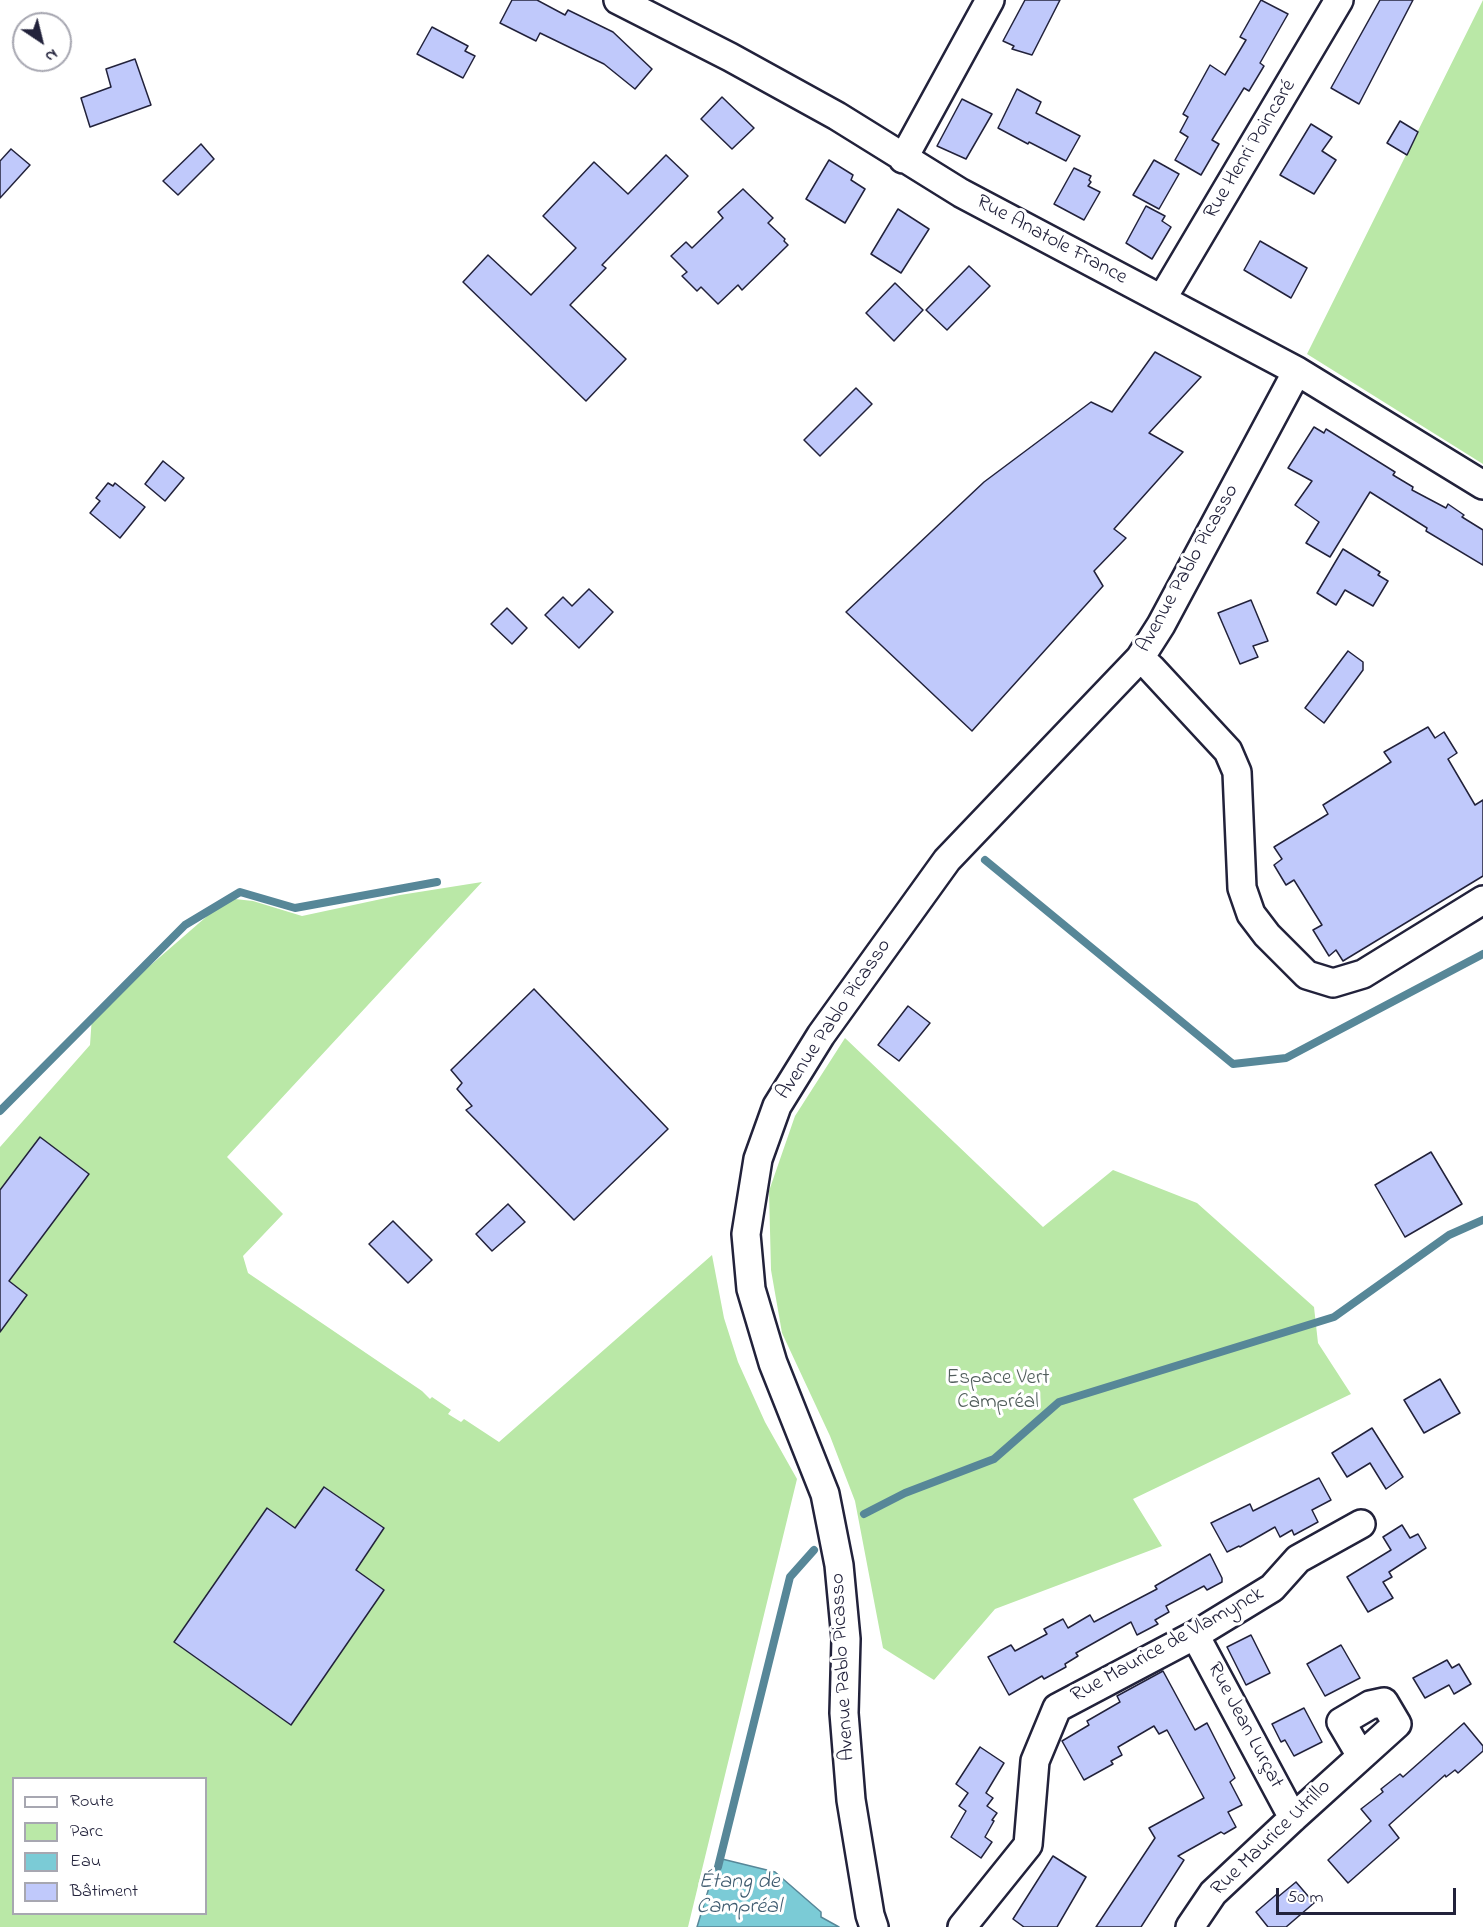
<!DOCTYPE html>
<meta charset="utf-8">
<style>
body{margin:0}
#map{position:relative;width:1483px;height:1927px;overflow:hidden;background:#fff;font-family:"Indie Flower",sans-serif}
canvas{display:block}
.legend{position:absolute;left:12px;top:1777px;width:195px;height:138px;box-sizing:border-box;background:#fff;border:2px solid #a7a7b1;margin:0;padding:8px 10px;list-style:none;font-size:18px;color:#22223b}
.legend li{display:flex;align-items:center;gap:12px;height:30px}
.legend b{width:30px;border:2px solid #a7a7b1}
.north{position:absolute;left:12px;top:12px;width:60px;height:60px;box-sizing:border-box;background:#fff;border:2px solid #a7a7b1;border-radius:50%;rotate:145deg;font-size:16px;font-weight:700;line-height:24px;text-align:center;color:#22223b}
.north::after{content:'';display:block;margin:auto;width:21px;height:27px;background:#22223b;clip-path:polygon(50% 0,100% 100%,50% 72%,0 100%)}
.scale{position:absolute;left:1276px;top:1888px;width:180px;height:27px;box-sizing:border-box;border:3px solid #22223b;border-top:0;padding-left:8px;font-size:18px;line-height:21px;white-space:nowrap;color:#22223b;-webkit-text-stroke:4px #fff;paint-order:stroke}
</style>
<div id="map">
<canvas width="1483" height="1927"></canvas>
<ul class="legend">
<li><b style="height:8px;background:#fff"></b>Route</li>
<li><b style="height:16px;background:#bae8a7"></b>Parc</li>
<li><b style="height:16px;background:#7bcbd6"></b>Eau</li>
<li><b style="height:16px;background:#c0c9fb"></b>Bâtiment</li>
</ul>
<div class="north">N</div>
<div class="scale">50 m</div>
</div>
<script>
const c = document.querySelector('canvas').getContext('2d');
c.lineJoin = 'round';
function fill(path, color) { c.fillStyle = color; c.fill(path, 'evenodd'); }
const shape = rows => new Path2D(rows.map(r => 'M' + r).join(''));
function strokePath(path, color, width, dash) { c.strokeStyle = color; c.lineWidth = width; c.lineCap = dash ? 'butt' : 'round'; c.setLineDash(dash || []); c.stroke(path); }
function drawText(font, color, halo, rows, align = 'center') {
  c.font = font + ' "Indie Flower",sans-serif'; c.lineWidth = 6; c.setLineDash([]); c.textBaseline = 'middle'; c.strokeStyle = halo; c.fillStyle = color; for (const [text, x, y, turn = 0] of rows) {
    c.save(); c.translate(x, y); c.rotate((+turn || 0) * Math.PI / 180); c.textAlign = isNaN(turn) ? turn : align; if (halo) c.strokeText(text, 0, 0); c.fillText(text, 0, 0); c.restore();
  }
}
fill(shape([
 [1483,0,1483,464,1307,354],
 [482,882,227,1157,283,1214,243,1256,248,1273,422,1391,430,1399,432,1397,451,1410,448,1414,461,1422,464,1419,499,1442,712,1255,724,1318,738,1362,765,1422,797,1479,688,1927,0,1927,0,1147,90,1045,92,1016,221,904,235,899,253,901,302,916,400,895],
 [14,1778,206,1778,206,1914,14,1914],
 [845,1038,1043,1227,1113,1170,1197,1203,1314,1307,1318,1343,1351,1394,1133,1499,1162,1546,995,1609,934,1680,883,1648,855,1501,830,1436,782,1333,771,1270,769,1191,795,1116]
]), '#bae8a7');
const water = shape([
 [718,1858,775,1872,821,1912,821,1917,839,1927,697,1927,718,1858]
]);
fill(water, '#7bcbd6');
strokePath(water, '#578798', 1.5);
strokePath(shape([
 [985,860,1233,1064,1286,1058,1483,954],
 [0,1111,185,925,240,892,295,908,437,882],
 [864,1514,905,1493,994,1459,1059,1402,1334,1317,1449,1235,1483,1220],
 [718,1867,790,1577,814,1550]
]), '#578798', 8);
const building = shape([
 [512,0,537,0,565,15,568,10,613,32,652,69,635,89,604,64,540,33,536,41,500,23,512,0],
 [1025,0,1060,0,1032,55,1012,49,1014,46,1003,41,1025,0],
 [1261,0,1288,14,1260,63,1264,66,1249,91,1244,88,1212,140,1219,144,1201,175,1175,160,1188,137,1180,132,1188,117,1183,114,1210,65,1225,75,1246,40,1240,37,1261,0],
 [1380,0,1413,0,1359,104,1331,88,1380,0],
 [432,27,468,46,465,51,475,56,463,78,417,54,432,27],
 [135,59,151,105,90,127,81,98,111,87,106,69,135,59],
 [1017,89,1041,102,1036,113,1080,136,1066,161,1029,142,1028,144,998,128,1017,89],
 [722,97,754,128,732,149,701,119,722,97],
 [962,99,992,114,966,159,937,146,962,99],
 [1400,121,1418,132,1407,155,1387,143,1400,121],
 [1311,124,1332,137,1322,151,1336,160,1314,194,1280,175,1311,124],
 [201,144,214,159,178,195,163,181,201,144],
 [11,149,30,165,0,198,0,161,11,149],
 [666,155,688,176,602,265,606,268,570,305,626,359,586,401,463,282,488,255,531,295,576,248,543,216,594,162,628,194,666,155],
 [829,160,853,175,851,180,865,189,845,223,806,199,829,160],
 [1154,160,1179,174,1159,209,1133,195,1154,160],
 [1074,168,1091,176,1089,180,1091,182,1088,186,1100,192,1084,220,1054,204,1074,168],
 [743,189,773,218,768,223,785,239,784,241,788,245,742,290,738,285,718,304,701,287,697,291,682,276,687,272,671,256,686,242,692,248,723,218,718,212,743,189],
 [1146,206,1165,216,1162,221,1171,227,1152,259,1126,243,1146,206],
 [898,209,929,229,901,273,871,254,898,209],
 [1260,241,1307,268,1291,298,1244,270,1260,241],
 [969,266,990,286,947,330,926,310,969,266],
 [895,283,923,310,894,341,866,313,895,283],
 [1155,352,1201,377,1149,433,1183,452,1114,529,1126,538,1094,571,1103,586,972,731,846,612,984,482,1091,402,1112,412,1155,352],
 [856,388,872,404,820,456,804,440,856,388],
 [1314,427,1324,433,1326,429,1395,472,1393,475,1413,487,1412,490,1446,508,1448,504,1464,515,1462,517,1483,530,1483,565,1426,531,1427,528,1370,492,1330,557,1306,543,1319,522,1295,505,1312,481,1288,468,1314,427],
 [163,461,184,478,165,501,145,484,163,461],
 [108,483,113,486,115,483,145,507,120,538,90,513,100,501,96,498,108,483],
 [1343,549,1380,572,1378,575,1388,581,1373,606,1345,590,1336,605,1317,593,1343,549],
 [589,589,613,612,579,648,545,615,563,597,572,606,589,589],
 [1251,600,1268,641,1253,646,1258,657,1240,664,1218,613,1251,600],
 [507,608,527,628,512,644,491,624,507,608],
 [1348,651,1363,662,1363,670,1324,723,1305,708,1348,651],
 [1428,727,1435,738,1444,732,1457,753,1448,759,1475,805,1483,800,1483,876,1343,961,1336,950,1329,956,1313,930,1322,925,1294,880,1286,885,1274,865,1282,859,1274,847,1328,814,1323,805,1391,762,1384,752,1428,727],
 [534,989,668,1129,574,1220,466,1110,472,1106,457,1089,462,1083,451,1070,534,989],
 [908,1006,930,1023,899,1061,878,1045,908,1006],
 [40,1137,89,1174,9,1281,27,1295,0,1332,0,1190,40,1137],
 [1431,1152,1462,1204,1405,1237,1375,1185,1431,1152],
 [508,1204,525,1222,492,1251,476,1234,508,1204],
 [393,1221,432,1260,408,1283,369,1244,393,1221],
 [1440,1379,1460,1413,1424,1433,1404,1400,1440,1379],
 [1372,1428,1403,1477,1386,1489,1370,1463,1347,1477,1332,1453,1372,1428],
 [1319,1478,1331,1500,1312,1510,1318,1522,1294,1535,1292,1530,1280,1537,1275,1527,1240,1547,1239,1546,1227,1552,1211,1523,1250,1504,1253,1511,1319,1478],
 [324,1487,384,1528,356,1570,384,1590,291,1725,174,1642,267,1508,295,1528,324,1487],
 [1402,1525,1410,1538,1418,1534,1426,1548,1389,1572,1392,1577,1383,1582,1393,1598,1368,1612,1347,1577,1391,1550,1383,1537,1402,1525],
 [1210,1554,1222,1578,1222,1582,1207,1590,1204,1586,1166,1606,1169,1612,1155,1620,1158,1624,1137,1635,1131,1622,1076,1653,1078,1656,1065,1664,1066,1667,1044,1679,1042,1676,1009,1695,988,1657,1011,1645,1015,1651,1047,1634,1044,1629,1063,1619,1068,1628,1090,1615,1094,1622,1157,1589,1155,1586,1210,1554],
 [1251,1635,1270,1673,1246,1685,1227,1647,1251,1635],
 [1341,1645,1360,1678,1325,1696,1307,1664,1341,1645],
 [1447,1660,1452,1668,1459,1664,1471,1684,1454,1694,1449,1685,1425,1698,1413,1678,1447,1660],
 [1163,1671,1195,1730,1207,1723,1235,1778,1230,1782,1242,1805,1228,1812,1236,1827,1224,1834,1221,1832,1178,1856,1184,1860,1141,1927,1096,1927,1155,1838,1149,1828,1204,1798,1167,1730,1159,1734,1154,1726,1118,1747,1122,1755,1111,1761,1113,1764,1084,1780,1062,1741,1089,1725,1087,1721,1120,1702,1117,1696,1163,1671],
 [1304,1708,1322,1742,1294,1756,1285,1740,1281,1742,1272,1724,1304,1708],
 [1464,1723,1483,1746,1483,1751,1458,1773,1455,1770,1446,1777,1445,1775,1389,1825,1399,1838,1348,1883,1328,1860,1371,1821,1361,1809,1383,1792,1381,1789,1400,1774,1403,1777,1464,1723],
 [980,1747,1004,1763,986,1793,993,1798,987,1806,997,1813,992,1820,994,1821,985,1837,992,1842,981,1858,951,1837,966,1811,959,1806,968,1793,956,1784,980,1747],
 [1053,1856,1086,1877,1057,1927,1024,1927,1013,1919,1053,1856],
 [1296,1882,1314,1903,1286,1927,1268,1927,1256,1912,1277,1894,1279,1896,1296,1882]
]);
fill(building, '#c0c9fb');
strokePath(building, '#22223b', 1.5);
const minor = shape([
 [618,0,730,57,837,116,961,193,1297,371,1483,485],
 [903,159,990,0],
 [1162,299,1339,0],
 [1140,658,1151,668,1228,751,1237,772,1242,888,1251,914,1267,935,1307,975,1333,983,1363,974,1483,900],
 [1195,1635,1293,1818],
 [874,1927,870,1915,851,1800,844,1713,846,1639,839,1565,825,1494,773,1363,751,1289,746,1234,758,1159,777,1106,821,1035,947,860,1140,658,1161,625,1297,371],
 [962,1927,1028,1845,1035,1761,1057,1708,1195,1635,1272,1588,1298,1559,1361,1524],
 [1190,1927,1213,1893,1293,1818,1397,1724,1384,1702,1370,1705,1341,1722,1361,1756]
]);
strokePath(minor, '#22223b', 32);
strokePath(minor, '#fff', 27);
drawText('21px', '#22223b', '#fff', [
 ["Rue Henri Poincaré",1251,150,-59],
 ["Rue Anatole France",1051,241,28],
 ["Avenue Pablo Picasso",1189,569,-61],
 ["Avenue Pablo Picasso",835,1020,-56],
 ["Rue Maurice de Vlamynck",1168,1646,-29],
 ["Avenue Pablo Picasso",844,1667,-93],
 ["Rue Jean Lurçat",1244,1726,62],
 ["Rue Maurice Utrillo",1272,1839,-44]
]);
drawText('21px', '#505d5b', '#fff', [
 ["Espace Vert",998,1380],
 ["Campréal",998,1404]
]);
drawText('italic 22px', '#415d71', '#fff', [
 ["Étang de",739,1883],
 ["Campréal",739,1908]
]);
</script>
